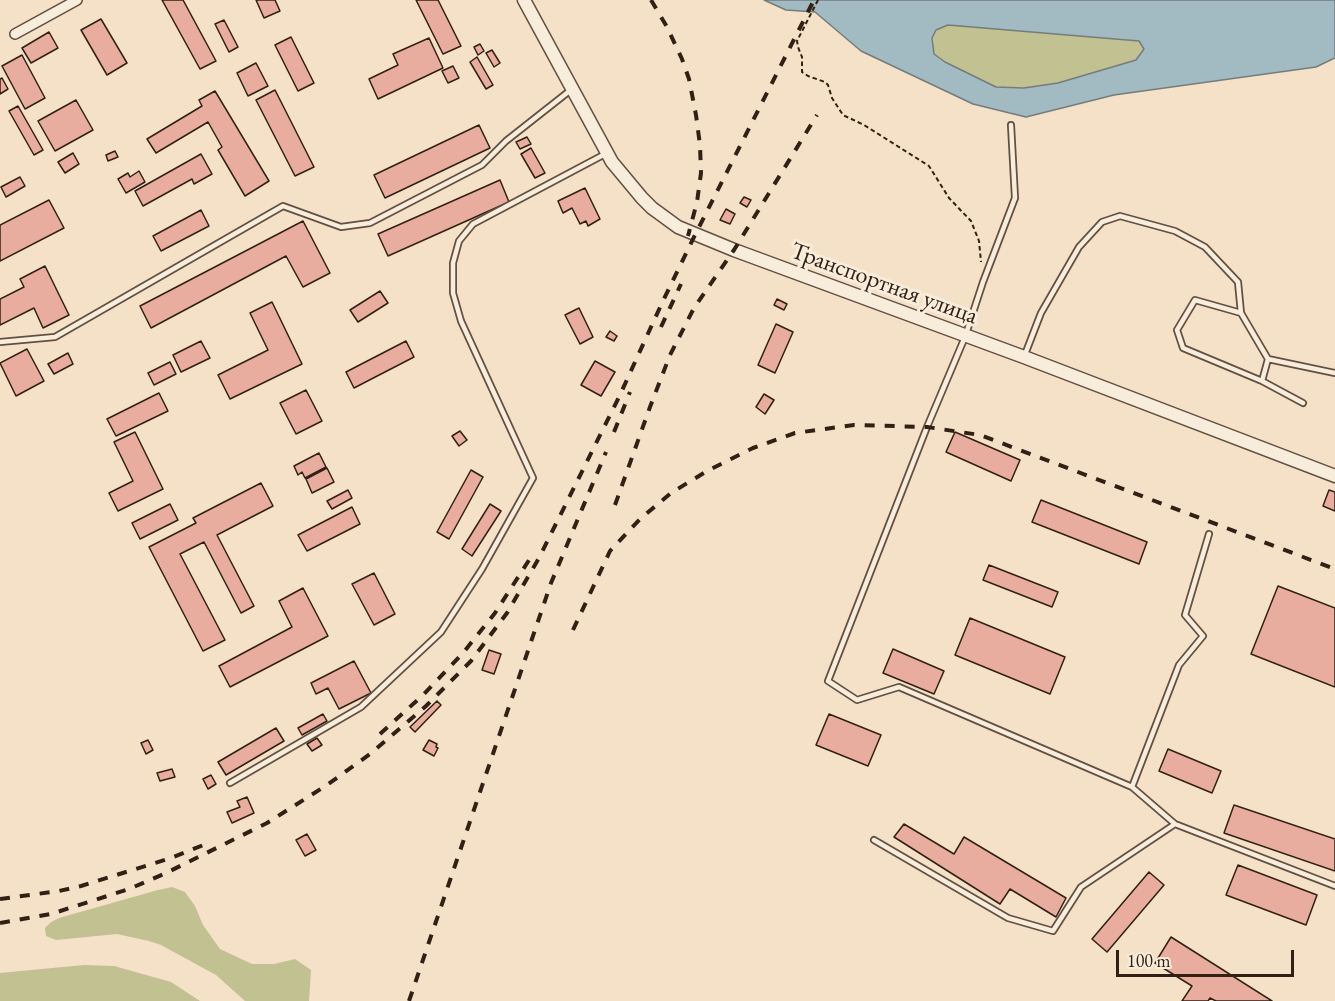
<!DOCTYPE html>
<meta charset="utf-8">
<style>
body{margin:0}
#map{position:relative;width:1335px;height:1001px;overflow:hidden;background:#f4e1c7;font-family:"EB Garamond",serif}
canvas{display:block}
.scale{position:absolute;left:1116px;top:950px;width:178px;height:27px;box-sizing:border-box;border:3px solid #322015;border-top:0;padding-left:8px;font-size:18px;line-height:21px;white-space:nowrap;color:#322015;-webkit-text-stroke:4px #f8ecdb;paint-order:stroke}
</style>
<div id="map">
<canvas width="1335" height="1001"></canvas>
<div class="scale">100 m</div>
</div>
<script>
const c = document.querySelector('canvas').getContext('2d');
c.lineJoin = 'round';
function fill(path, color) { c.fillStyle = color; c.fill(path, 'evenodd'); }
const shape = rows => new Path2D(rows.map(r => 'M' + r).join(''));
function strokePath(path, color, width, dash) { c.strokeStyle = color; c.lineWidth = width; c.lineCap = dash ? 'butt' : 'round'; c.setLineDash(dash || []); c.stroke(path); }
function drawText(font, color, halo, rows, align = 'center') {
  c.font = font + ' "EB Garamond",serif'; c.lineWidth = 6; c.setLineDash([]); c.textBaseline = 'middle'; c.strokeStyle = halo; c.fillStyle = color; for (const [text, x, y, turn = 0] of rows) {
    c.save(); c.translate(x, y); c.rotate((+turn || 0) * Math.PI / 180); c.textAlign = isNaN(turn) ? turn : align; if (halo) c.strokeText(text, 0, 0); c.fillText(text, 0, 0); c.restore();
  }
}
fill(shape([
 [947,25,1140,41,1144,49,1136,60,1058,83,1024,88,996,87,945,62,934,54,932,38,936,30],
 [172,887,185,892,195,906,203,925,220,949,252,964,274,964,295,959,311,970,309,1001,245,1001,216,975,161,945,149,941,117,934,56,940,46,936,45,928,51,922,59,918,158,890],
 [84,965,114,966,171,982,200,1001,0,1001,0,973]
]), '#c1c192');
const water = shape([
 [764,0,1335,0,1335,58,1316,67,1114,95,1026,117,973,104,861,51,815,12,786,10,764,0],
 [948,25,1139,41,1144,49,1136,60,1058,83,1024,88,996,87,945,62,934,54,932,38,936,30,948,25]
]);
fill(water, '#a2bac1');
strokePath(water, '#757c7c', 1.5);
const building = shape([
 [162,0,183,0,216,61,200,69,162,0],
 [256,0,275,0,280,11,264,18,256,0],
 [416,0,438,0,461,46,443,54,416,0],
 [101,19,127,63,107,75,81,30,101,19],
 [224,20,238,47,229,52,215,24,224,20],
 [49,32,58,48,31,63,22,48,49,32],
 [291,37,314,83,298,91,275,45,291,37],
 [429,38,443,68,378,99,369,79,398,65,393,54,429,38],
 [480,44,484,51,478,55,474,47,480,44],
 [492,50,500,63,494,67,486,53,492,50],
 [22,55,45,98,25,109,2,66,22,55],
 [477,57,493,85,486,89,470,62,477,57],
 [256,63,268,86,248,96,237,73,256,63],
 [453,66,459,78,448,83,442,71,453,66],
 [2,78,8,89,0,94,0,79,2,78],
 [275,90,314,167,295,176,256,100,275,90],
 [215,91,269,181,245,196,218,150,222,147,208,122,156,153,147,139,202,106,199,100,215,91],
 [76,100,93,130,55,151,38,121,76,100],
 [18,106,43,150,34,155,9,111,18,106],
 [479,125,490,148,385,198,374,175,479,125],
 [527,137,531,144,520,149,516,142,527,137],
 [531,148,545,173,535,178,521,154,531,148],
 [115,151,118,157,108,161,106,155,115,151],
 [73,153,79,164,65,173,58,162,73,153],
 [201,154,212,174,194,184,192,179,143,206,135,191,201,154],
 [139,171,145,182,126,193,118,179,128,173,130,177,139,171],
 [20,177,25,186,6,197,1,187,20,177],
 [500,180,509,202,388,256,378,234,500,180],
 [585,188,600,219,588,226,586,221,580,224,572,208,563,213,558,201,585,188],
 [744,197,751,200,747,207,740,203,744,197],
 [49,200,64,228,0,261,0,225,49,200],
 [726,209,735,214,730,224,720,220,726,209],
 [201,210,209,226,161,251,153,236,201,210],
 [303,221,330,273,303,287,286,256,151,328,140,306,303,221],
 [45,266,69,315,43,328,34,308,0,325,0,299,24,287,20,279,45,266],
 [380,291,388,303,358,322,350,310,380,291],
 [777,299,787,304,784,310,774,305,777,299],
 [272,302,302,364,230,399,218,375,268,350,250,313,272,302],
 [579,308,593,337,580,344,565,315,579,308],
 [776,324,793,332,775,373,758,365,776,324],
 [610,331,617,336,614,341,606,337,610,331],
 [201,341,210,358,181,372,173,355,201,341],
 [406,341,414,357,354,388,346,372,406,341],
 [27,349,44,381,16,396,0,363,27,349],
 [68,353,73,364,54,374,48,364,68,353],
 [595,361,615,372,601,396,581,385,595,361],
 [170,362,176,374,154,385,148,373,170,362],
 [306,390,322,421,296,434,280,403,306,390],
 [159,393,168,411,116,436,107,419,159,393],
 [764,394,774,400,765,414,756,407,764,394],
 [460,431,467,440,459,446,452,436,460,431],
 [135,432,163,489,118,511,109,493,133,481,114,442,135,432],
 [955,432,1020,460,1011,481,946,452,955,432],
 [319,453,326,467,305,478,302,472,298,475,294,466,319,453],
 [327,468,334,482,312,493,306,479,327,468],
 [471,470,483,477,449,539,437,532,471,470],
 [261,483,273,506,217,535,254,606,241,613,204,542,180,554,225,640,203,651,149,547,196,523,193,518,261,483],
 [348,490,352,498,332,509,327,501,348,490],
 [1329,490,1335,492,1335,511,1323,506,1329,490],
 [1041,500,1147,542,1139,564,1032,522,1041,500],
 [170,504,178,520,140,539,132,523,170,504],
 [490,504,501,511,472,556,462,549,490,504],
 [352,507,360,524,307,551,298,535,352,507],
 [989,565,1058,592,1052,607,983,580,989,565],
 [374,573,395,614,374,625,352,584,374,573],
 [1278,586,1335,608,1335,687,1251,654,1278,586],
 [303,588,328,636,230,687,219,666,292,627,279,601,303,588],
 [970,618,1065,657,1050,694,955,655,970,618],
 [893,649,944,671,934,694,883,673,893,649],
 [489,650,501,654,494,674,482,670,489,650],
 [354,661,371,693,339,709,328,688,316,694,311,683,354,661],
 [437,701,441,705,415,732,410,727,437,701],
 [323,714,327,721,302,735,298,728,323,714],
 [829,714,881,735,868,766,816,745,829,714],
 [276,728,284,741,226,775,218,762,276,728],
 [317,738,322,745,312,751,307,744,317,738],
 [148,740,153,750,146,754,141,743,148,740],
 [429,740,437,744,436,747,438,748,434,756,423,750,429,740],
 [1168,749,1221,771,1212,793,1159,771,1168,749],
 [172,769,175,777,160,781,157,773,172,769],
 [211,775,216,784,208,789,203,779,211,775],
 [247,797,254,813,232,823,227,812,240,807,237,801,247,797],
 [1234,805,1335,839,1335,871,1224,833,1234,805],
 [904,824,954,854,964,837,1066,898,1056,917,1010,889,1000,904,894,837,904,824],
 [307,834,316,850,305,856,296,840,307,834],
 [1238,865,1317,895,1306,925,1226,895,1238,865],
 [1149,872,1164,885,1107,952,1092,939,1149,872],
 [1171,937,1272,1001,1216,1001,1210,998,1208,1001,1182,1001,1192,986,1155,963,1171,937]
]);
fill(building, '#e8ad9f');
strokePath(building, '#322015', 1.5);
const service = shape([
 [1011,125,1015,198,983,282,965,337,927,427,828,681,857,700,899,687,1132,787,1175,824,1335,886],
 [1241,313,1195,300,1177,330,1183,348,1262,381,1303,403],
 [0,342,55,337,283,206,341,227,370,223,482,165,506,141,572,89],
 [1024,357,1041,313,1079,247,1102,222,1120,216,1175,231,1205,247,1238,282,1241,313,1268,359,1335,373],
 [1262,381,1268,359],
 [230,783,361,707,441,632,482,569,533,478,461,321,453,293,453,263,459,241,473,224,607,153],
 [1132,787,1179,665,1203,636,1185,615,1209,534],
 [874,840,1008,918,1053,931,1081,887,1175,824]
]);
const minor = shape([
 [15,34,77,0]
]);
const tertiary = shape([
 [524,0,612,162,642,198,652,208,678,227,734,250,1024,357,1335,476]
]);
strokePath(service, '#625042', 8);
strokePath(minor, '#625042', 12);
strokePath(tertiary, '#625042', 15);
strokePath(shape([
 [818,0,797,41,798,47,802,57,802,72,808,76,825,82,828,85,832,98,843,115,864,125,929,166,949,198,971,221,979,241,981,262]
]), '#322015', 2, [4.5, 3]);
strokePath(service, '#f8ecdb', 4.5);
strokePath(minor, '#f8ecdb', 9);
strokePath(tertiary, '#f8ecdb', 12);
strokePath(shape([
 [651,0,667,27,682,59,689,79,696,115,700,145,701,173,697,202,688,236],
 [661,327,681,284],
 [614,432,630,392],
 [615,505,650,407,670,355,694,308,734,250,817,115],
 [573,630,610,551,640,519,671,493,707,471,753,448,795,433,854,425,927,427,980,435,1335,569],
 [380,734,423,695,463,653,495,613,531,557],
 [0,899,59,891,81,886,171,858,211,842],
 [0,923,51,914,129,889,164,874,267,823,327,785,370,754,426,706,471,661,507,613,539,558,619,397,662,303,695,235,814,0],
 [409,1001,551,583,606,452]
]), '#322015', 4, [10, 10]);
drawText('24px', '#322015', '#f8ecdb', [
 ["Транспортная улица",884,284,20]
]);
</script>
